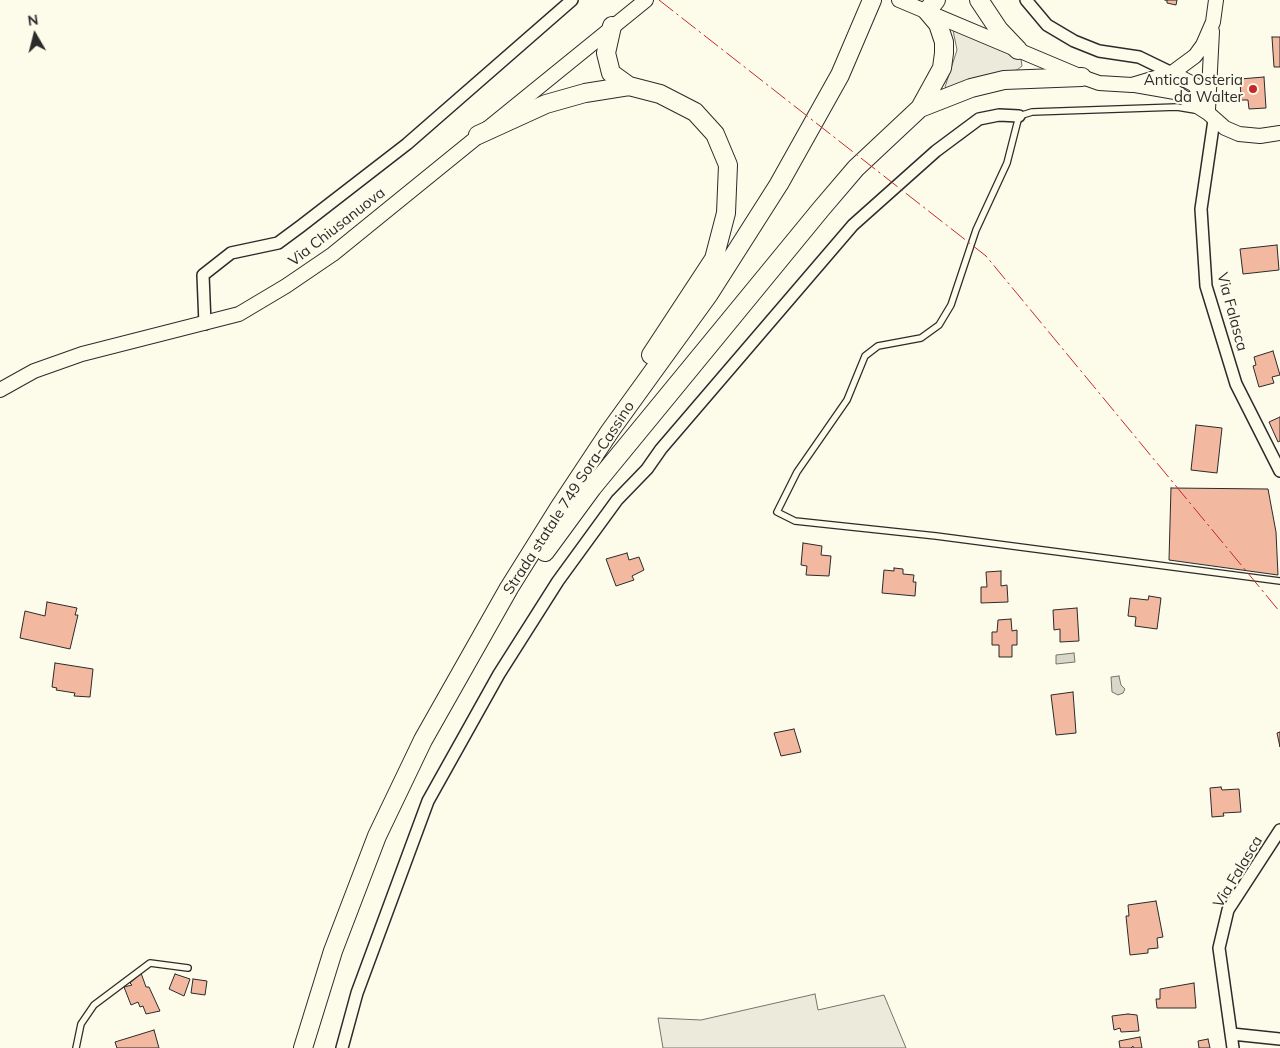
<!DOCTYPE html>
<style>
body{margin:0}
#map{position:relative;width:1280px;height:1048px;overflow:hidden;background:#fdfbea;font-family:Mulish,sans-serif}
canvas{display:block}
.north{position:absolute;left:10px;top:10px;width:50px;height:50px;-webkit-text-stroke:4px #fdfbea;paint-order:stroke;rotate:352deg;font-size:14px;font-weight:700;line-height:20px;text-align:center;color:#2b2b2b}
.north::after{content:'';display:block;margin:auto;width:18px;height:22px;background:#2b2b2b;clip-path:polygon(50% 0,100% 100%,50% 72%,0 100%)}
</style>
<div id="map">
<canvas width="1280" height="1048"></canvas>
<div class="north">N</div>
</div>
<script>
const c = document.querySelector('canvas').getContext('2d');
c.lineJoin = 'round';
function fill(path, color) { c.fillStyle = color; c.fill(path, 'evenodd'); }
const shape = rows => new Path2D(rows.map(r => 'M' + r).join(''));
function strokePath(path, color, width, dash) { c.strokeStyle = color; c.lineWidth = width; c.lineCap = dash ? 'butt' : 'round'; c.setLineDash(dash || []); c.stroke(path); }
function drawText(font, color, halo, rows, align = 'center') {
  c.font = font + ' Mulish,sans-serif'; c.lineWidth = 4; c.setLineDash([]); c.textBaseline = 'middle'; c.strokeStyle = halo; c.fillStyle = color; for (const [text, x, y, turn = 0] of rows) {
    c.save(); c.translate(x, y); c.rotate((+turn || 0) * Math.PI / 180); c.textAlign = isNaN(turn) ? turn : align; if (halo) c.strokeText(text, 0, 0); c.fillText(text, 0, 0); c.restore();
  }
}
const green = shape([
 [953,30,1014,55,1021,59,1022,66,1017,70,999,73,948,89,945,87,957,50,953,30],
 [815,994,818,1010,884,995,906,1048,663,1048,658,1018,701,1020,815,994]
]);
fill(green, '#ecebdb');
strokePath(green, '#74746e', 1);
const water = shape([
 [1074,653,1075,662,1056,664,1056,655,1074,653],
 [1119,676,1121,685,1125,689,1123,693,1118,695,1112,692,1111,677,1119,676]
]);
fill(water, '#d8d7c9');
strokePath(water, '#74746e', 1);
const building = shape([
 [1165,0,1177,0,1176,5,1167,3,1167,0,1165,0],
 [1272,37,1280,37,1280,67,1274,67,1272,37],
 [1264,77,1266,108,1249,109,1248,100,1241,100,1240,79,1264,77],
 [1277,245,1279,270,1243,274,1240,249,1277,245],
 [1273,351,1280,375,1272,377,1274,383,1259,387,1253,366,1256,365,1254,357,1273,351],
 [1280,417,1280,441,1278,442,1269,422,1280,417],
 [1196,425,1222,428,1217,473,1191,470,1196,425],
 [1171,488,1268,489,1276,532,1278,575,1169,560,1171,488],
 [803,543,822,546,821,555,831,556,829,576,806,575,807,566,801,565,803,543],
 [627,553,629,560,639,557,644,570,632,576,634,580,616,586,606,559,627,553],
 [894,568,903,569,903,574,914,575,913,582,916,582,915,596,882,593,884,570,894,571,894,568],
 [1001,571,1001,586,1007,585,1008,602,981,603,981,587,987,587,986,572,1001,571],
 [1149,596,1161,598,1157,629,1135,626,1136,617,1128,616,1130,598,1148,600,1149,596],
 [47,602,77,608,75,615,78,615,70,649,20,638,25,611,45,616,47,602],
 [1077,608,1079,641,1060,642,1060,629,1054,630,1053,610,1077,608],
 [1011,619,1012,631,1017,630,1017,645,1012,645,1012,657,999,657,999,645,992,645,992,632,997,632,998,620,1011,619],
 [55,663,93,669,90,697,74,696,75,693,56,690,57,688,52,687,55,663],
 [1073,692,1076,733,1056,735,1051,695,1073,692],
 [794,729,801,752,781,756,774,733,794,729],
 [1280,732,1280,747,1277,733,1280,732],
 [1221,787,1222,790,1239,789,1241,812,1223,813,1224,816,1212,817,1210,788,1221,787],
 [1156,901,1163,937,1157,938,1158,948,1148,949,1148,953,1130,955,1126,916,1129,916,1128,905,1156,901],
 [141,973,146,987,149,987,160,1011,146,1014,143,1006,140,1007,138,1002,131,1005,124,987,132,985,130,983,141,973],
 [175,974,190,979,184,996,169,989,175,974],
 [193,979,207,981,205,995,191,993,193,979],
 [1194,983,1196,1008,1157,1008,1156,999,1160,999,1160,989,1194,983],
 [1128,1014,1137,1015,1139,1031,1121,1032,1120,1028,1114,1030,1112,1016,1128,1014],
 [154,1030,159,1048,117,1048,115,1042,154,1030],
 [1140,1037,1142,1048,1133,1048,1133,1046,1131,1048,1120,1048,1119,1041,1140,1037],
 [1208,1039,1210,1048,1199,1048,1198,1041,1208,1039]
]);
fill(building, '#f2b8a0');
strokePath(building, '#2b2b2b', 1);
const service = shape([
 [1195,110,1177,107,1032,112,1019,116,1007,163,976,230,951,305,939,325,921,338,878,346,865,356,847,400,797,472,777,512,795,521,936,536,1280,581],
 [76,1048,81,1024,94,1005,150,963,188,968]
]);
const minor = shape([
 [1026,0,1047,25,1074,41,1099,51,1139,57,1172,73],
 [1214,120,1201,209,1206,286,1236,384,1280,471],
 [205,324,203,275,231,253,278,243,301,226,407,144,572,0],
 [1232,1034,1280,1039],
 [342,1048,357,993,428,801,499,674,558,581,617,500,647,469,661,449,853,225,936,151,979,119,999,115,1019,116],
 [1233,1048,1219,948,1228,910,1280,830]
]);
const tertiary = shape([
 [899,0,1082,77,1099,83,1132,85,1172,73,1195,56,1203,45,1213,22,1216,0],
 [1172,73,1195,85,1208,113,1225,128,1239,134,1260,136,1280,133],
 [1135,85,1175,92,1208,113],
 [1208,110,1212,31],
 [0,390,34,371,82,354,239,314,286,286,333,254,646,0]
]);
const trunk = shape([
 [979,0,999,30,1018,50],
 [612,26,606,53,611,73,629,86,660,94,695,112,715,134,728,165,726,213,714,259,651,355],
 [920,108,971,88,1004,80,1082,77],
 [478,135,546,104,585,93,629,86],
 [545,552,592,488,821,209,856,168,920,108,942,68,944,53,944,42,938,24,927,11,936,0],
 [303,1048,333,951,377,836,423,740,509,588,559,508,610,431,709,294,779,184,840,75,872,0]
]);
strokePath(service, '#2b2b2b', 8);
strokePath(minor, '#2b2b2b', 14);
strokePath(tertiary, '#2b2b2b', 16);
strokePath(trunk, '#2b2b2b', 20);
strokePath(service, '#fdfbea', 5.5);
strokePath(minor, '#fdfbea', 11);
strokePath(tertiary, '#fdfbea', 14);
strokePath(trunk, '#fdfbea', 18);
strokePath(shape([
 [659,0,986,256,1280,612]
]), '#c62828', 1, [18, 4, 2.5, 4]);
for (const [x, y, r, color] of [
 [1253,89,5,"#c62828"]
]) { const dot = new Path2D(); dot.arc(x, y, r, 0, 2 * Math.PI); c.fillStyle = color; c.fill(dot); strokePath(dot, '#fdfbea', 2); }
drawText('15px', '#2b2b2b', '#fdfbea', [
 ["Antica Osteria",1243,80],
 ["da Walter",1243,97]
], 'right');
drawText('15px', '#2b2b2b', '#fdfbea', [
 ["Via Chiusanuova",337,227,-38],
 ["Via Falasca",1232,312,75],
 ["Strada statale 749 Sora-Cassino",569,498,-57],
 ["Via Falasca",1238,872,-59]
]);
</script>
